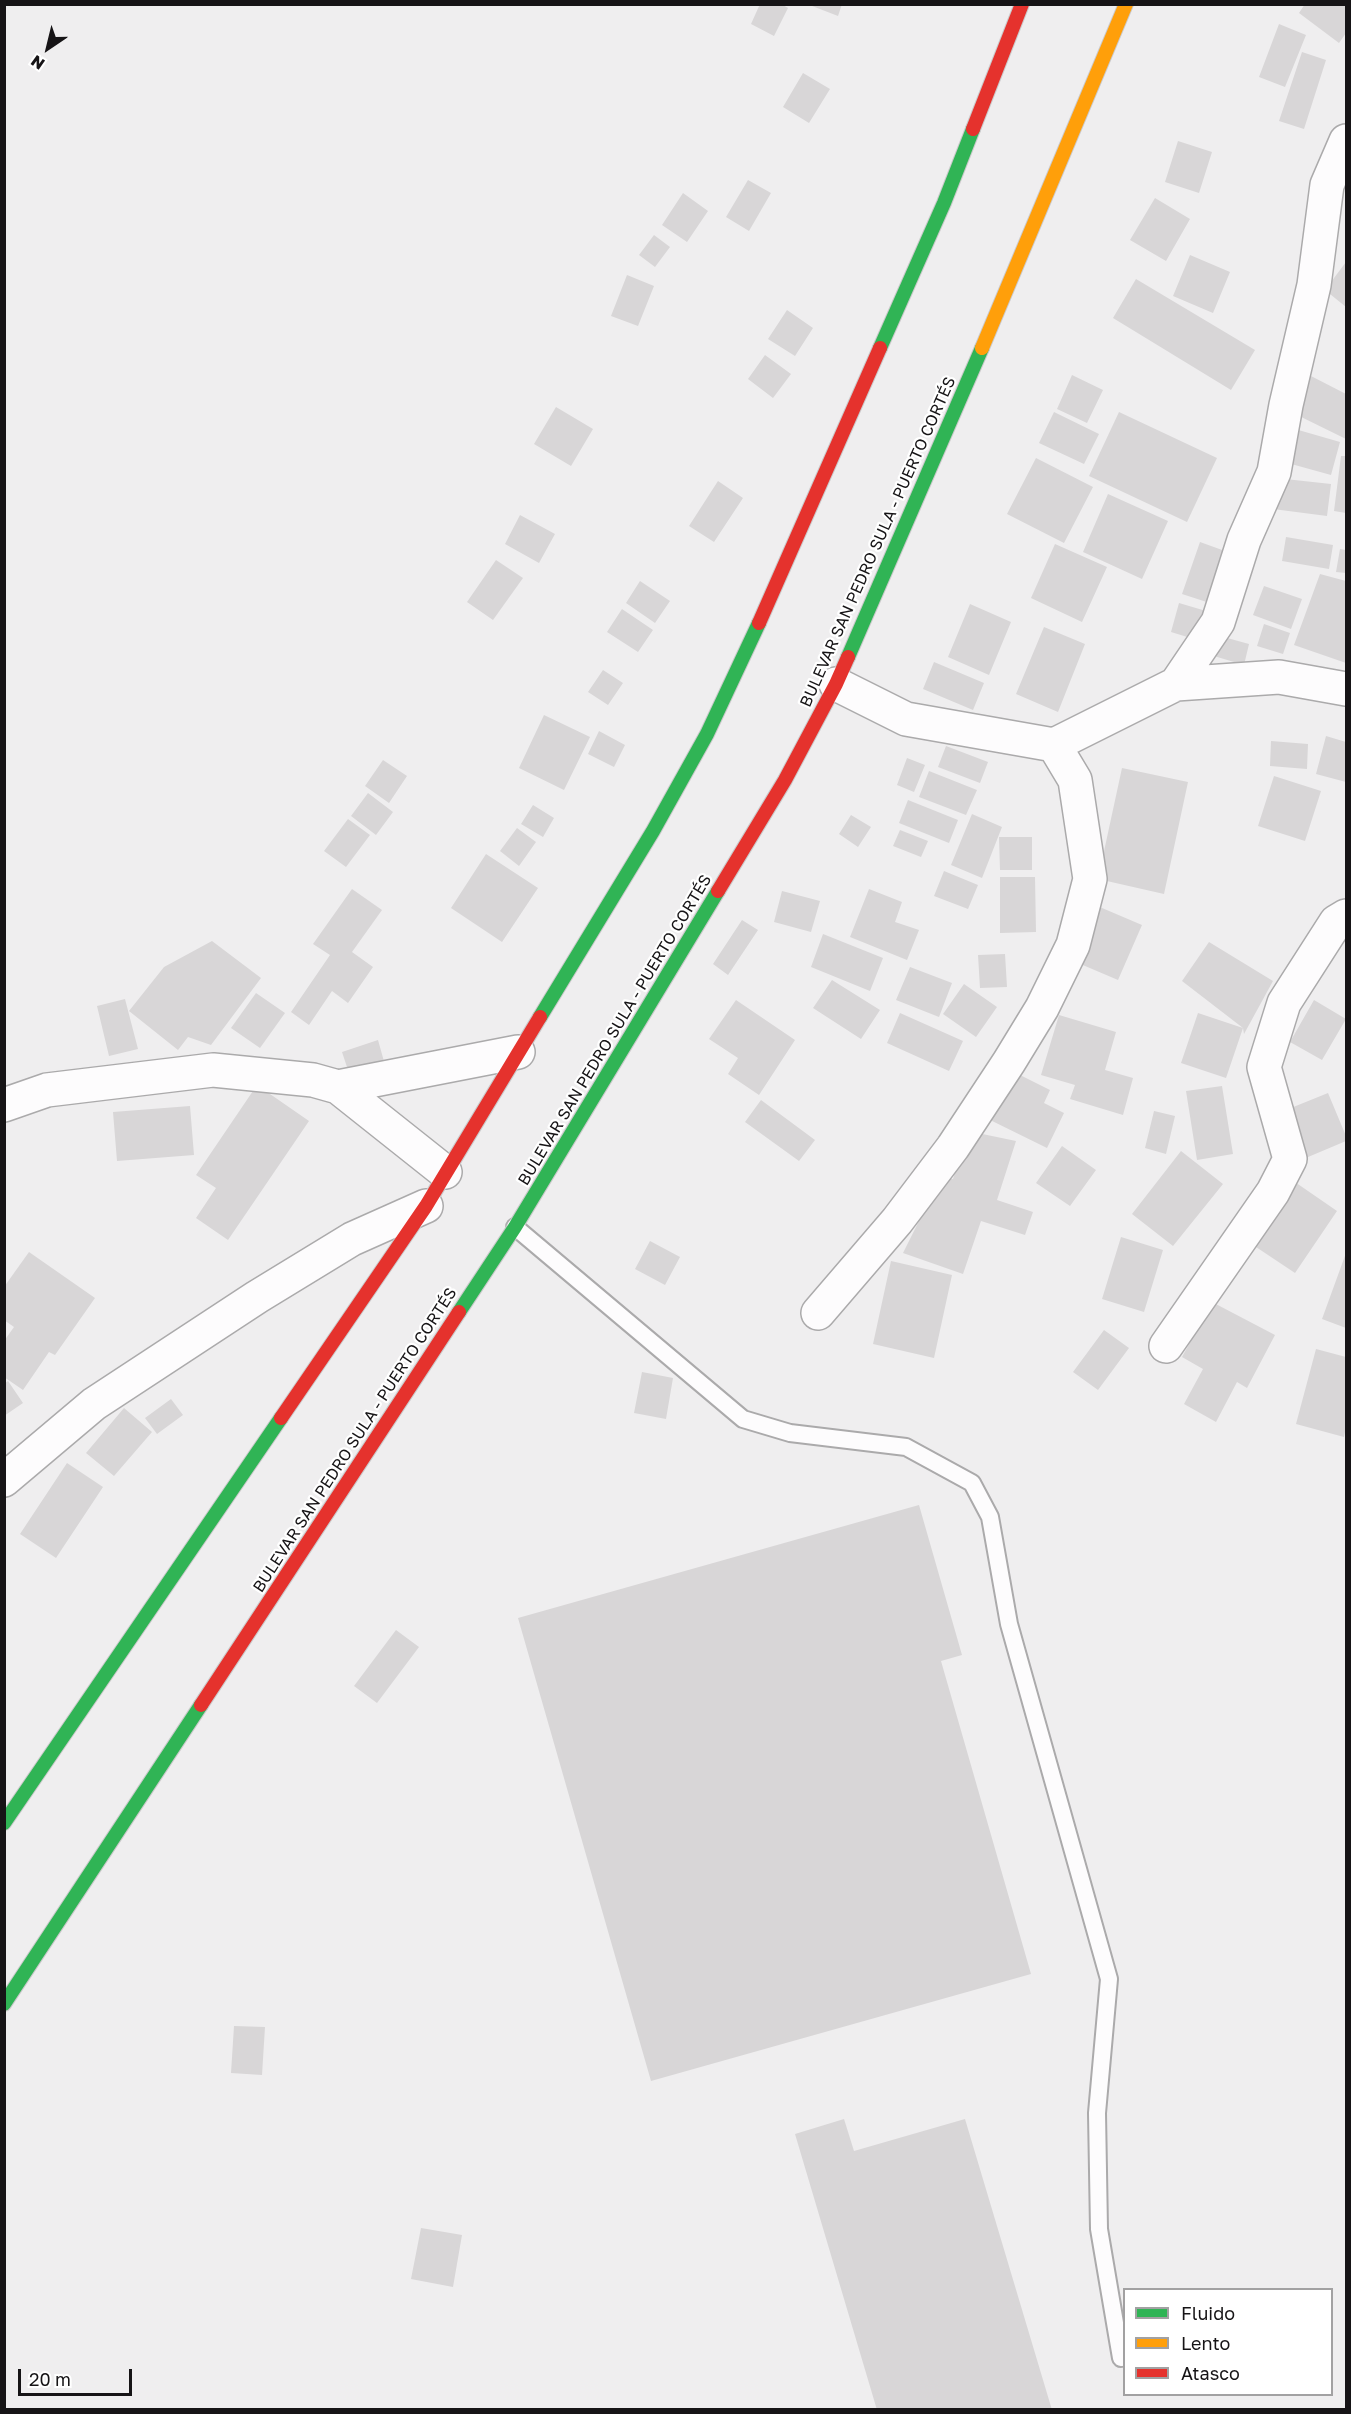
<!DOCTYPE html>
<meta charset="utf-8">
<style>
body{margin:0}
#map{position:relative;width:1351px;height:2414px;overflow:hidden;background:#efeeef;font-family:"Golos Text",sans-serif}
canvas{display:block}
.frame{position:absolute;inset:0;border:6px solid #161416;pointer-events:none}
.legend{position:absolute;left:1123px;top:2288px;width:210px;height:108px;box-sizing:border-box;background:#fff;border:2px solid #a2a1a2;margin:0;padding:8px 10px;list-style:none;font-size:18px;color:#161416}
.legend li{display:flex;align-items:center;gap:12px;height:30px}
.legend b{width:30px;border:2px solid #a2a1a2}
.north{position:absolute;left:18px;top:18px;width:60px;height:60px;-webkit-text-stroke:4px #fff;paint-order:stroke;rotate:215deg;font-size:16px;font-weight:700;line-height:24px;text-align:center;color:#161416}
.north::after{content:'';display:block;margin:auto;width:21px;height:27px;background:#161416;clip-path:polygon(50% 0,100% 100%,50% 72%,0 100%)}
.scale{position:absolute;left:18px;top:2369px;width:114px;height:27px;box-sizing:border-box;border:3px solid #161416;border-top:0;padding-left:8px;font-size:18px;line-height:21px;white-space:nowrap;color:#161416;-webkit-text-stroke:4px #fff;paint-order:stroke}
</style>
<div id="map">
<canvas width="1351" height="2414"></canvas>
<div class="frame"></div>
<ul class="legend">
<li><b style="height:8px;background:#30b455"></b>Fluido</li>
<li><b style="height:8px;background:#ff9f0a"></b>Lento</li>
<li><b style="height:8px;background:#e5322d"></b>Atasco</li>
</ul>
<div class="north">N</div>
<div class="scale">20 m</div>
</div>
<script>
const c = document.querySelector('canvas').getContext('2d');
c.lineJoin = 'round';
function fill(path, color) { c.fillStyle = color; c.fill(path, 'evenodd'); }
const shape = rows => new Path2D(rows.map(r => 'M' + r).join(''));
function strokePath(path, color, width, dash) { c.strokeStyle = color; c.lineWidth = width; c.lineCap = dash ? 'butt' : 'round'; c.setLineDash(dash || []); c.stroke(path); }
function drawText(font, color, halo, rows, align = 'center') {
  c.font = font + ' "Golos Text",sans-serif'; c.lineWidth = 4.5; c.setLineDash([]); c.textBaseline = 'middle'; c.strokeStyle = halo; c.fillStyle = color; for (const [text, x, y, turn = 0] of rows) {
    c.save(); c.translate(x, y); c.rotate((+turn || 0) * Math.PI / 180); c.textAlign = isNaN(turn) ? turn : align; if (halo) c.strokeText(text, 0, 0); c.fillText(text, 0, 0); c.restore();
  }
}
fill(shape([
 [760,4,781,4,788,8,774,36,751,24],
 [807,4,842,4,838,16],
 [1305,4,1346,4,1346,33,1339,43,1299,13],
 [1279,24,1306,35,1285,87,1259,77],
 [1302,52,1326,60,1304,129,1279,121],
 [803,73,830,89,809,123,783,107],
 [1178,141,1212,152,1199,193,1165,182],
 [748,180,771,193,749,231,726,217],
 [683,193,708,211,687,242,662,225],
 [1155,198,1190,219,1166,261,1130,240],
 [654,235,670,247,655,267,639,255],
 [1190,255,1230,272,1213,313,1173,296],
 [1346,262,1346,307,1325,290],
 [627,275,654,286,638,326,611,316],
 [1136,279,1255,350,1231,390,1113,318],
 [787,310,813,328,795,356,768,339],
 [765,355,791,374,773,398,748,379],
 [1072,375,1103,390,1087,423,1057,409],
 [1309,375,1346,394,1346,439,1291,412],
 [556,407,593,429,571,466,534,444],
 [1054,412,1099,434,1084,464,1039,443],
 [1119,412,1217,458,1187,522,1089,476],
 [1288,427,1340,442,1331,475,1284,462],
 [1341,456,1346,456,1346,513,1334,511],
 [1036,458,1093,487,1064,543,1007,514],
 [1276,478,1331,484,1327,516,1273,509],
 [718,481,743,498,714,542,689,526],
 [1108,494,1168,521,1142,579,1083,552],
 [520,515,555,534,539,563,505,544],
 [1286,537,1333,545,1329,569,1282,561],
 [1200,542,1236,555,1219,606,1182,594],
 [1055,544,1107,567,1082,622,1031,598],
 [1340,549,1346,550,1346,573,1336,572],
 [496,560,523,578,493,620,467,602],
 [1320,574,1346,581,1346,663,1294,645],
 [640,581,670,601,655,623,626,603],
 [1264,586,1302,599,1291,629,1253,615],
 [1179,603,1206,611,1197,640,1171,632],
 [970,604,1011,622,989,675,948,657],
 [622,609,653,630,638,652,607,632],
 [1264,624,1290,633,1283,654,1257,646],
 [1044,627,1085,644,1058,712,1016,694],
 [1220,636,1249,644,1244,665,1214,656],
 [934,662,984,683,973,710,923,689],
 [603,670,623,683,608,705,588,692],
 [544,715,590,737,564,790,519,768],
 [599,731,625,745,614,767,588,754],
 [1326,736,1346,742,1346,782,1316,774],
 [1271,741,1308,744,1307,769,1270,766],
 [946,746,988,762,980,783,938,767],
 [907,758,925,765,914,792,897,785],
 [383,760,407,776,389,803,365,786],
 [1122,768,1188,782,1164,894,1098,879],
 [929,771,977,790,966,815,919,797],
 [1274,776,1321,791,1305,841,1258,826],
 [368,793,393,812,376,835,351,816],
 [908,800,958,820,949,843,899,823],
 [533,805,554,818,543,837,521,824],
 [972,814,1002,827,982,878,951,865],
 [851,815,871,827,858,847,839,834],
 [348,819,370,835,346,867,324,851],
 [517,828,536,842,519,866,500,851],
 [900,830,928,841,921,857,893,846],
 [999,837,1032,837,1032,870,1000,870],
 [486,854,538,888,502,942,451,908],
 [944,871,978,885,968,909,934,896],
 [1000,877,1035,877,1036,932,1000,933],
 [352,889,382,910,352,952,373,967,348,1003,332,991,309,1025,291,1012,330,955,313,944],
 [869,889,902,902,895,922,919,930,907,960,850,937],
 [782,891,820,901,811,932,774,922],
 [1095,905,1142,925,1118,980,1071,960],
 [742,920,758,930,728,975,713,964],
 [823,934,883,958,870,991,811,967],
 [212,941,261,978,211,1045,188,1037,178,1050,129,1011,164,967],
 [1209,942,1273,981,1244,1034,1243,1028,1182,981],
 [1005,954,1007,987,980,988,978,955],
 [910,967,952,983,939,1017,896,1000],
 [832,980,880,1010,861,1039,813,1008],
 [964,984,997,1007,976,1037,943,1014],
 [256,993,285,1013,260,1048,231,1028],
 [125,999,138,1049,109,1056,97,1006],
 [736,1000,795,1040,759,1095,728,1074,738,1058,709,1039],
 [1314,1000,1346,1019,1322,1060,1290,1042],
 [900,1013,963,1041,949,1071,887,1043],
 [1198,1013,1243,1028,1226,1078,1181,1063],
 [1059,1015,1116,1032,1105,1070,1133,1078,1123,1115,1070,1099,1075,1085,1041,1075],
 [378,1040,385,1065,350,1076,342,1052],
 [1008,1069,1050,1090,1044,1103,1064,1113,1047,1148,984,1117],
 [257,1085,309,1121,228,1240,196,1218,216,1188,196,1175],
 [1222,1086,1233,1154,1197,1160,1186,1091],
 [1328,1093,1346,1136,1346,1141,1301,1160,1281,1112],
 [761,1100,815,1140,799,1161,745,1122],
 [190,1106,194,1155,117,1161,113,1112],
 [1154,1111,1175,1116,1166,1154,1145,1148],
 [968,1131,1016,1141,997,1200,1033,1212,1025,1235,981,1221,963,1274,903,1253,940,1179,953,1179],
 [1062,1146,1096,1170,1070,1206,1036,1183],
 [1181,1151,1223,1184,1173,1246,1132,1214],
 [1292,1180,1337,1211,1295,1273,1250,1243],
 [1121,1237,1163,1250,1144,1312,1102,1299],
 [650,1241,680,1257,665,1285,635,1269],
 [29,1252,95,1298,55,1355,49,1352,23,1390,4,1377,4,1341,14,1327,4,1320,4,1287],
 [1346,1253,1346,1328,1322,1319],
 [891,1261,952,1275,934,1358,873,1344],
 [1212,1302,1275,1335,1247,1388,1237,1382,1216,1422,1184,1404,1203,1369,1182,1357],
 [1104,1330,1129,1348,1098,1390,1073,1372],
 [1316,1349,1346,1357,1346,1427,1344,1437,1296,1424],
 [642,1372,673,1378,666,1419,634,1413],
 [8,1381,23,1403,4,1416,4,1384],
 [171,1399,183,1415,157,1434,145,1418],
 [124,1408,152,1432,114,1476,86,1453],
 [67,1463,103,1487,56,1558,20,1534],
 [919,1505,962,1655,941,1661,1031,1974,651,2081,518,1618],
 [396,1630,419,1647,377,1703,354,1686],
 [234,2026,265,2027,262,2075,231,2073],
 [844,2119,854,2151,965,2119,1052,2410,877,2410,795,2134],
 [421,2228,462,2235,453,2287,411,2279]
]), '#d8d6d7');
const lane = shape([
 [515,1227,743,1419,790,1433,906,1447,972,1483,990,1517,1009,1624,1109,1979,1097,2113,1099,2229,1121,2358]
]);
const street = shape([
 [1176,684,1218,622,1244,540,1274,472,1286,405,1314,285,1327,185,1346,141],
 [1054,745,1176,684,1279,677,1346,689],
 [338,1087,518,1052],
 [4,1105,47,1090,213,1070,313,1080,338,1087,445,1172],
 [818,1313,897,1221,953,1147,1009,1062,1042,1008,1073,945,1090,879,1075,780,1054,745,906,719,836,684],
 [1166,1346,1273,1192,1290,1159,1264,1067,1284,1003,1336,922,1346,916],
 [4,1480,94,1404,257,1297,352,1239,426,1206]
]);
const fast = shape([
 [880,348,944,203,973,129],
 [848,657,982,348],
 [540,1017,653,831,707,734,759,623],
 [459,1312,515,1227,718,891],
 [4,1823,281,1418],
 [4,2004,201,1705]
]);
const slow = shape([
 [982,348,1126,4]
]);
const jam = shape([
 [973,129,1022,4],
 [759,623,880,348],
 [718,891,785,780,836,684,848,657],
 [281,1418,426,1206,540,1017],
 [201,1705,459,1312]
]);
strokePath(lane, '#abaaab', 20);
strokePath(street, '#abaaab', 36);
strokePath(fast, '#cbcacb', 16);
strokePath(slow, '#cbcacb', 16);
strokePath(jam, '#cbcacb', 16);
strokePath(lane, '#fdfcfd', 16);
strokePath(street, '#fdfcfd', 33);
strokePath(fast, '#30b455', 14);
strokePath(slow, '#ff9f0a', 14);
strokePath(jam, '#e5322d', 14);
drawText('16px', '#161416', '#fff', [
 ["BULEVAR SAN PEDRO SULA - PUERTO CORTÉS",878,542,-66],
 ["BULEVAR SAN PEDRO SULA - PUERTO CORTÉS",615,1030,-59],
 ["BULEVAR SAN PEDRO SULA - PUERTO CORTÉS",355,1440,-57]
]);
</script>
